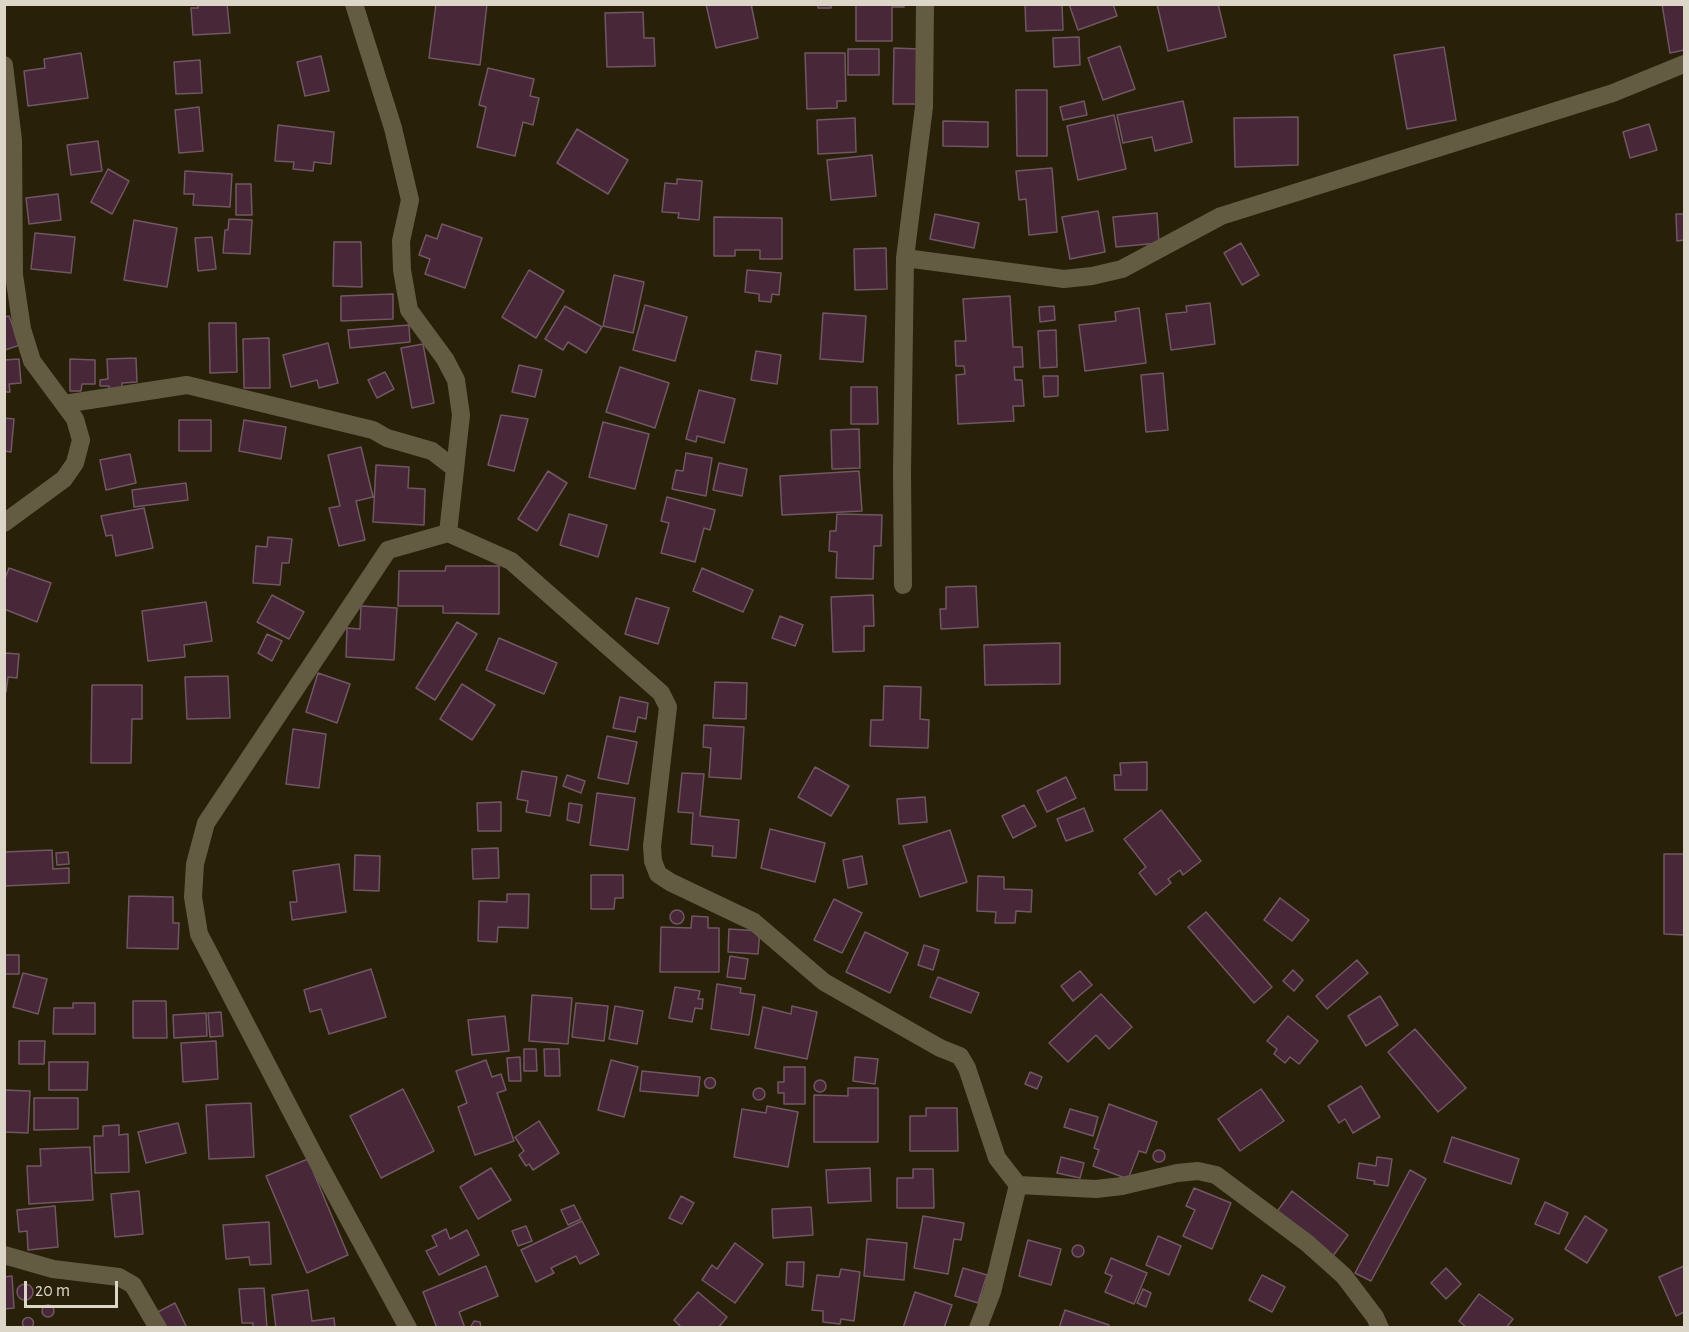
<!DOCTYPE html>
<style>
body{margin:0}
#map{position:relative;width:1689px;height:1332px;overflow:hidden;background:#282009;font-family:"Alegreya Sans",sans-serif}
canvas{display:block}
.frame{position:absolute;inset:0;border:6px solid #dcd6c9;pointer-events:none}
.scale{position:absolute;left:24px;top:1281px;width:94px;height:27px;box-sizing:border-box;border:3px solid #dcd6c9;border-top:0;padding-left:8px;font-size:18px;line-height:21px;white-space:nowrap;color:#dcd6c9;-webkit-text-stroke:4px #282009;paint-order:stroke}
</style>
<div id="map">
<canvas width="1689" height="1332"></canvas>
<div class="frame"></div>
<div class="scale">20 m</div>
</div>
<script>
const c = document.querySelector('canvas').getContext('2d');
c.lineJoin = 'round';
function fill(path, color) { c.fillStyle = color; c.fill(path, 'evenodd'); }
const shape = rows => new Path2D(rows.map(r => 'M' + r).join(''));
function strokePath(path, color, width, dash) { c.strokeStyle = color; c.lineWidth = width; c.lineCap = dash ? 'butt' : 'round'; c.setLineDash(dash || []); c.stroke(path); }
const building = shape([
 [198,4,227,4,230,33,193,35,191,8,198,8,198,4],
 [436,4,487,4,480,65,429,58,436,4],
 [706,4,751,4,758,38,716,48,706,4],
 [818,4,831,4,831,8,818,8,818,4],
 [856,4,904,4,904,7,892,7,892,41,856,41,856,4],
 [1025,4,1062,4,1063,30,1026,31,1025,4],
 [1069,4,1113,4,1117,16,1078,30,1069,4],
 [1157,4,1218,4,1226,37,1168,51,1157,4],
 [1662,4,1684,4,1684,50,1670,53,1662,4],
 [643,12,644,38,654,38,655,66,607,67,605,13,643,12],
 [1079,37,1080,65,1054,67,1053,38,1079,37],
 [1120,46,1135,89,1103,100,1088,58,1120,46],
 [1444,47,1456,120,1407,129,1394,55,1444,47],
 [894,48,919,49,918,104,893,104,894,48],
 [848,49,879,49,879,75,848,75,848,49],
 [81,53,88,98,28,106,24,71,45,68,44,59,81,53],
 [805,53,845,53,846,101,837,101,837,108,807,109,805,53],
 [321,56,329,91,305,96,297,62,321,56],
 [200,60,202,93,176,94,174,62,200,60],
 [488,68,534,79,530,96,539,98,533,125,523,122,515,156,477,147,486,107,479,105,488,68],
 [1016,90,1047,90,1047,156,1017,156,1016,90],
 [1084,101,1087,115,1063,120,1060,107,1084,101],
 [1183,101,1192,142,1155,151,1152,137,1123,143,1117,115,1183,101],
 [199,107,203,151,179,153,175,110,199,107],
 [1114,115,1126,169,1078,180,1067,126,1114,115],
 [1298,117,1298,165,1235,167,1234,118,1298,117],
 [855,118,856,152,818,154,817,120,855,118],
 [943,121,988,122,988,147,943,146,943,121],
 [1649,124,1657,150,1630,158,1623,132,1649,124],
 [278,125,334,132,331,164,314,162,313,171,293,169,294,162,275,161,278,125],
 [577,129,628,160,608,194,557,163,577,129],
 [98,141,102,171,71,175,67,145,98,141],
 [872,155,876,196,831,200,827,160,872,155],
 [1052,168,1057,232,1029,235,1026,199,1019,200,1016,171,1052,168],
 [108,169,129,181,112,214,91,202,108,169],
 [185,171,232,174,230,207,193,205,194,194,184,194,185,171],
 [677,179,702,181,699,220,678,218,679,213,662,212,665,183,677,184,677,179],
 [236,184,251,184,252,215,236,215,236,184],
 [58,194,61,220,29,224,26,198,58,194],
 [1098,211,1105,252,1070,259,1062,217,1098,211],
 [1157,213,1159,243,1116,247,1113,217,1157,213],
 [935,214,979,223,974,248,930,239,935,214],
 [1676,214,1684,214,1684,240,1677,241,1676,214],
 [714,217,782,218,782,259,760,259,760,250,735,250,735,256,714,256,714,217],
 [229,219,252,220,250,254,223,253,225,230,228,230,229,219],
 [134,220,177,228,167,287,124,280,134,220],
 [442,224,482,238,465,288,425,274,430,259,419,255,426,235,437,239,442,224],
 [35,233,75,237,71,273,31,269,35,233],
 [212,237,216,269,198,271,195,238,212,237],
 [334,242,361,242,362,287,333,286,334,242],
 [1241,243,1259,275,1242,285,1224,253,1241,243],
 [886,248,887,289,855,290,854,249,886,248],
 [529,270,564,291,536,338,502,317,529,270],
 [747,270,781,273,779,295,772,294,771,302,759,301,759,294,745,292,747,270],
 [614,275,644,282,633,333,603,326,614,275],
 [393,294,393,319,341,321,341,296,393,294],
 [1010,296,1013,347,1022,347,1023,367,1014,367,1015,380,1022,380,1024,406,1013,406,1014,421,958,424,956,375,965,374,964,366,956,366,955,341,966,341,963,299,1010,296],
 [1210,303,1215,344,1171,350,1166,314,1187,312,1186,306,1210,303],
 [645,305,687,317,675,361,633,350,645,305],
 [565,306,602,327,586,353,568,342,563,350,545,339,565,306],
 [1054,306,1055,320,1040,322,1039,307,1054,306],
 [1139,308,1146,363,1085,371,1079,325,1116,321,1115,312,1139,308],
 [823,313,866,316,863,362,820,359,823,313],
 [9,316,20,345,5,350,4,317,9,316],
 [209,323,236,323,237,372,210,373,209,323],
 [409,325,410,342,350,348,348,330,409,325],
 [1056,330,1057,367,1040,368,1038,331,1056,330],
 [269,338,270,388,244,388,243,339,269,338],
 [328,343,338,383,319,388,317,380,291,387,283,355,328,343],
 [423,344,434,403,412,408,401,348,423,344],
 [756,351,781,355,777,384,751,380,756,351],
 [136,358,137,382,122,383,122,388,109,389,109,386,100,386,100,380,108,379,107,359,136,358],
 [19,359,21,383,9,384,10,392,4,392,4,360,19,359],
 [70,359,95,360,95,384,82,384,81,391,70,391,70,359],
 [519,365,542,370,535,397,512,392,519,365],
 [620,367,669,383,655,428,606,412,620,367],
 [385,372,394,389,377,398,368,380,385,372],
 [1163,373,1168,430,1146,432,1141,375,1163,373],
 [1043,376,1058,376,1058,396,1044,397,1043,376],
 [851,387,877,387,878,424,851,424,851,387],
 [699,390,735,399,724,443,697,436,696,442,686,439,699,390],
 [501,415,528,419,514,471,488,465,501,415],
 [4,418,14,419,11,452,4,451,4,418],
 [179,420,211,420,211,451,179,451,179,420],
 [244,420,286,427,281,459,239,451,244,420],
 [603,422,649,434,635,489,589,477,603,422],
 [859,429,860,468,832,469,831,430,859,429],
 [361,447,373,497,356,501,365,540,339,546,329,508,340,506,328,455,361,447],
 [686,453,712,458,706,496,672,489,676,470,683,471,686,453],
 [130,454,136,483,106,490,100,460,130,454],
 [719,463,747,469,742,496,713,490,719,463],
 [376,465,409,467,408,488,425,489,424,525,373,522,376,465],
 [548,471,567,483,537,531,518,519,548,471],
 [859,471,862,511,782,515,780,476,859,471],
 [186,483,188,500,134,507,132,490,186,483],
 [667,497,715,510,710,530,704,528,695,562,661,553,669,523,661,521,667,497],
 [144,508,153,548,116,556,112,535,106,536,101,516,144,508],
 [569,514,607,525,598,557,560,545,569,514],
 [837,514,882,515,881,546,874,546,873,579,836,578,837,552,829,551,830,531,836,531,837,514],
 [268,537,292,539,289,563,282,563,280,585,253,583,256,546,267,547,268,537],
 [446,566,499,566,499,614,443,613,443,606,398,606,399,571,445,571,446,566],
 [9,568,51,583,37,622,4,609,4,581,9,568],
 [702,568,753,590,743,612,693,591,702,568],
 [976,586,978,627,941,629,940,609,946,609,946,587,976,586],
 [272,595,304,612,289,639,257,622,272,595],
 [873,595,874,626,864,626,864,651,833,652,831,597,873,595],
 [636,598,669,608,658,644,625,634,636,598],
 [206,602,212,641,184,645,185,657,148,661,142,611,206,602],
 [361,606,397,608,394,660,346,657,347,628,360,629,361,606],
 [780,616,803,625,795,646,772,638,780,616],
 [457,622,477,634,435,700,416,688,457,622],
 [267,634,282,641,272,661,258,653,267,634],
 [499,638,557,663,544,694,486,670,499,638],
 [1060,643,1060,684,985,685,984,645,1060,643],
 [4,653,19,654,17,678,8,677,6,692,4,691,4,653],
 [318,673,350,684,337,723,306,712,318,673],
 [228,676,230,718,187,719,185,677,228,676],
 [715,682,747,683,746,719,713,718,715,682],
 [462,684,495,705,472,740,440,719,462,684],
 [92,685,142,685,142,719,132,719,131,763,91,763,92,685],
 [884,686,921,687,920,719,929,720,928,748,870,746,871,720,883,720,884,686],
 [620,697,648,703,646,719,638,717,635,732,613,728,620,697],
 [704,725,744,727,741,779,709,777,711,748,703,747,704,725],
 [293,729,326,734,319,788,286,784,293,729],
 [607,736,637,742,628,784,598,778,607,736],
 [1147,762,1147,790,1115,790,1114,775,1121,775,1120,763,1147,762],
 [815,767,849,786,831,816,798,797,815,767],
 [522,771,557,777,550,816,526,812,528,801,517,799,522,771],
 [682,773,704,774,700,816,739,820,736,858,712,856,713,846,691,844,693,813,678,812,682,773],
 [567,775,585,781,581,793,563,786,567,775],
 [1066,777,1076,798,1047,812,1037,791,1066,777],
 [597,793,635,798,628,850,590,845,597,793],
 [925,797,927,822,899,824,897,799,925,797],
 [501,802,501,831,478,831,477,803,501,802],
 [569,803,582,805,579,823,567,820,569,803],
 [1024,805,1036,826,1013,838,1002,816,1024,805],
 [1084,808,1093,831,1066,841,1057,819,1084,808],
 [1161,810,1201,861,1183,875,1180,870,1168,879,1171,883,1156,895,1139,873,1146,867,1124,839,1161,810],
 [770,829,825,843,815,882,761,868,770,829],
 [950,830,967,882,920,897,903,846,950,830],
 [498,848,499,878,473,879,472,849,498,848],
 [52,850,53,869,69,868,69,883,4,886,4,852,52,850],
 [68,852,69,864,57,865,56,853,68,852],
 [1664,854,1684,854,1684,935,1664,934,1664,854],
 [355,855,380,856,379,891,354,890,355,855],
 [862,856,867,884,848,888,843,860,862,856],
 [339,864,346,912,292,920,290,902,297,902,293,871,339,864],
 [591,875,623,875,623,898,615,898,614,909,591,909,591,875],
 [978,876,1004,877,1004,889,1032,890,1031,912,1016,911,1015,923,995,923,996,912,977,911,978,876],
 [507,894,529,894,528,928,498,927,497,942,478,941,479,901,507,902,507,894],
 [129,896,173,897,173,923,179,923,178,949,127,948,129,896],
 [1280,898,1309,920,1292,941,1264,920,1280,898],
 [834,899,862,913,842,953,814,940,834,899],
 '670 917a7 7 0 1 1 14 0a7 7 0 1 1-14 0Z',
 [1206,912,1272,987,1254,1003,1188,927,1206,912],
 [692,916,708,917,708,928,719,928,719,972,660,972,661,927,691,928,692,916],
 [729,929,760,931,758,954,728,952,729,929],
 [865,932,908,953,890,993,846,972,865,932],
 [924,945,939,950,933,970,918,965,924,945],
 [4,955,19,955,19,974,4,974,4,955],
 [730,956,748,959,745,979,727,977,730,956],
 [1357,960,1368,973,1327,1009,1316,996,1357,960],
 [371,969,386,1017,329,1034,321,1009,310,1012,304,990,371,969],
 [1293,970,1303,980,1294,991,1283,981,1293,970],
 [1080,971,1092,985,1073,1001,1061,986,1080,971],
 [23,973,47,979,38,1014,13,1007,23,973],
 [938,977,979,993,971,1013,930,997,938,977],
 [717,984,741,988,740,993,755,995,749,1035,711,1029,717,984],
 [675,987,700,991,698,999,703,999,702,1009,695,1008,692,1022,669,1018,675,987],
 [1101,994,1132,1027,1109,1049,1096,1035,1068,1062,1049,1043,1101,994],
 [532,995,572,998,568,1044,529,1041,532,995],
 [1380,996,1398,1025,1366,1046,1348,1016,1380,996],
 [133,1001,166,1001,167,1038,133,1038,133,1001],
 [73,1003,95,1003,95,1034,53,1034,54,1008,73,1008,73,1003],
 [576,1003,608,1006,604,1041,572,1037,576,1003],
 [615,1006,643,1011,637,1044,609,1039,615,1006],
 [792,1006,817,1012,807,1059,755,1048,763,1007,791,1014,792,1006],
 [221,1012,223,1036,210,1037,208,1013,221,1012],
 [206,1013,207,1036,174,1038,173,1015,206,1013],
 [505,1016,509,1051,472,1055,468,1020,505,1016],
 [1288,1016,1318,1041,1299,1064,1290,1057,1285,1063,1274,1054,1277,1049,1267,1041,1288,1016],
 [1415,1029,1466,1088,1438,1112,1388,1052,1415,1029],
 [19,1041,45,1041,44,1064,19,1064,19,1041],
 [216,1041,218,1079,183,1082,181,1043,216,1041],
 [524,1049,536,1049,537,1071,524,1071,524,1049],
 [544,1049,559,1049,560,1076,545,1076,544,1049],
 [520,1057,521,1081,509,1081,507,1058,520,1057],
 [855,1057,878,1059,875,1084,853,1081,855,1057],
 [486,1060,492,1077,501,1074,506,1090,497,1093,514,1141,475,1155,458,1107,467,1103,456,1071,486,1060],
 [611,1060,638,1067,624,1117,598,1110,611,1060],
 [49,1062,88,1062,87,1090,49,1090,49,1062],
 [784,1067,805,1067,805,1104,784,1104,784,1093,778,1093,778,1082,784,1082,784,1067],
 [642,1071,700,1077,698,1096,640,1091,642,1071],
 [1030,1072,1042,1077,1037,1089,1025,1084,1030,1072],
 '704.5 1083a5.5 5.5 0 1 1 11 0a5.5 5.5 0 1 1-11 0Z',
 '814 1086a6 6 0 1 1 12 0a6 6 0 1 1-12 0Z',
 [1361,1086,1380,1117,1353,1133,1345,1119,1339,1123,1328,1106,1361,1086],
 '753 1094a6 6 0 1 1 12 0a6 6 0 1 1-12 0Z',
 [848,1088,878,1088,878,1142,814,1142,814,1095,848,1096,848,1088],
 [403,1089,434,1151,381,1178,350,1116,403,1089],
 [1261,1089,1284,1121,1240,1151,1218,1119,1261,1089],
 [4,1090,30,1091,28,1133,4,1132,4,1090],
 [34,1098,78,1098,78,1129,34,1130,34,1098],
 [251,1103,254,1157,209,1159,206,1105,251,1103],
 [1109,1104,1157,1122,1146,1153,1139,1151,1128,1179,1093,1166,1099,1150,1094,1148,1109,1104],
 [767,1106,798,1112,788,1167,734,1157,742,1109,766,1113,767,1106],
 [926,1108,957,1108,958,1151,910,1151,910,1116,926,1116,926,1108],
 [1070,1109,1098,1117,1093,1136,1064,1127,1070,1109],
 [539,1121,559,1153,533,1170,529,1164,526,1166,519,1155,524,1151,515,1137,539,1121],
 [178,1123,186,1153,146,1163,138,1132,178,1123],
 [119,1125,119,1135,128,1134,129,1172,95,1173,94,1136,103,1136,103,1126,119,1125],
 [1452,1137,1519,1159,1511,1184,1444,1162,1452,1137],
 [90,1147,93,1200,29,1204,27,1166,41,1166,40,1149,90,1147],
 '1153 1156a6 6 0 1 1 12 0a6 6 0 1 1-12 0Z',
 [1061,1157,1084,1163,1080,1178,1057,1173,1061,1157],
 [1377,1157,1392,1159,1388,1186,1374,1184,1375,1181,1357,1178,1359,1163,1376,1166,1377,1157],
 [308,1159,348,1255,307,1273,266,1176,308,1159],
 [491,1168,511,1200,478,1219,460,1187,491,1168],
 [870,1168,871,1201,828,1203,826,1170,870,1168],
 [913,1169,933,1169,934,1208,897,1208,897,1178,913,1178,913,1169],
 [1410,1170,1426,1179,1371,1281,1355,1273,1410,1170],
 [1194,1188,1231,1203,1212,1249,1183,1236,1195,1210,1186,1206,1194,1188],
 [139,1191,143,1234,115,1237,111,1194,139,1191],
 [1292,1191,1348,1235,1333,1256,1276,1213,1292,1191],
 [681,1196,694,1203,682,1224,669,1218,681,1196],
 [1545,1202,1568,1213,1559,1234,1535,1224,1545,1202],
 [574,1205,581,1219,568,1225,561,1210,574,1205],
 [55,1206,58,1247,28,1250,27,1231,19,1232,17,1210,55,1206],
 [811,1207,813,1235,773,1238,772,1209,811,1207],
 [923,1216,964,1223,961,1240,954,1239,948,1274,914,1268,923,1216],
 [1585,1216,1607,1230,1587,1263,1565,1249,1585,1216],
 [582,1221,599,1254,580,1264,576,1256,551,1268,554,1273,536,1282,521,1250,582,1221],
 [269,1222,271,1264,250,1265,249,1257,226,1259,223,1225,269,1222],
 [526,1226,532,1241,518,1246,512,1231,526,1226],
 [446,1229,450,1239,467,1230,479,1255,439,1275,426,1251,437,1246,432,1236,446,1229],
 [1158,1236,1181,1246,1169,1275,1146,1265,1158,1236],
 [867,1239,907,1243,904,1280,864,1276,867,1239],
 [1028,1240,1061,1249,1051,1285,1019,1276,1028,1240],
 [735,1243,763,1264,735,1303,702,1280,712,1265,717,1269,735,1243],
 '1072 1251a6 6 0 1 1 12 0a6 6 0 1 1-12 0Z',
 [1111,1258,1147,1273,1134,1304,1105,1292,1112,1276,1105,1273,1111,1258],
 [787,1262,804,1262,803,1287,786,1285,787,1262],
 [486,1266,498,1296,459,1312,465,1328,437,1328,423,1292,486,1266],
 [1684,1266,1684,1312,1676,1316,1659,1277,1684,1266],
 [963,1268,987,1275,978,1303,955,1296,963,1268],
 [1446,1268,1461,1284,1446,1299,1431,1283,1446,1268],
 [841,1269,860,1272,854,1321,841,1319,840,1324,823,1322,823,1311,812,1310,817,1275,839,1277,841,1269],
 [1262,1275,1285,1287,1272,1312,1249,1300,1262,1275],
 [12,1276,14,1308,4,1309,4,1277,12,1276],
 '17 1292a8 8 0 1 1 16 0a8 8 0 1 1-16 0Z',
 [264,1288,267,1328,253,1328,253,1323,242,1323,239,1289,264,1288],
 [1143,1289,1151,1293,1146,1307,1137,1303,1143,1289],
 [308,1290,312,1321,334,1318,335,1328,276,1328,272,1295,308,1290],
 [698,1292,727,1317,718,1328,682,1328,674,1320,698,1292],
 [915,1292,952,1305,944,1328,903,1328,915,1292],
 [1479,1294,1513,1319,1506,1328,1467,1328,1459,1321,1479,1294],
 [175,1303,187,1328,163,1328,156,1313,175,1303],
 '42 1311a6 6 0 1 1 12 0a6 6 0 1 1-12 0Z',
 [1065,1310,1109,1325,1108,1328,1059,1328,1065,1310],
 '22.5 1323a5.5 5.5 0 1 1 11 0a5.5 5.5 0 1 1-11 0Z',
 [474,1321,480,1322,481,1328,470,1328,474,1321]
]);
fill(building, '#472738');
strokePath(building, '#715763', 1.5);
strokePath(shape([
 [354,4,393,128,410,200,401,241,402,270,409,310,445,359,456,380,461,415,448,533],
 [4,65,13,140,14,275,22,329,32,361,75,419,81,440,75,463,64,479,4,523],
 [905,258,1064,279,1092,276,1122,269,1221,216,1613,93,1684,64],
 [64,404,187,385,373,430,387,438,432,451,454,468],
 [903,585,902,472,905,258,924,107,925,4],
 [4,1255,53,1269,119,1277,133,1285,158,1328],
 [408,1328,314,1155,199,934,193,897,195,864,206,823,388,550,448,533,511,561,661,693,668,707,652,846,653,861,658,874,670,882,754,922,824,982,940,1048,960,1056,967,1068,997,1158,1018,1185,1096,1189,1122,1186,1177,1173,1198,1171,1216,1175,1307,1243,1344,1276,1375,1317,1380,1328],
 [978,1328,992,1292,1018,1185]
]), '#645b43', 18);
</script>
